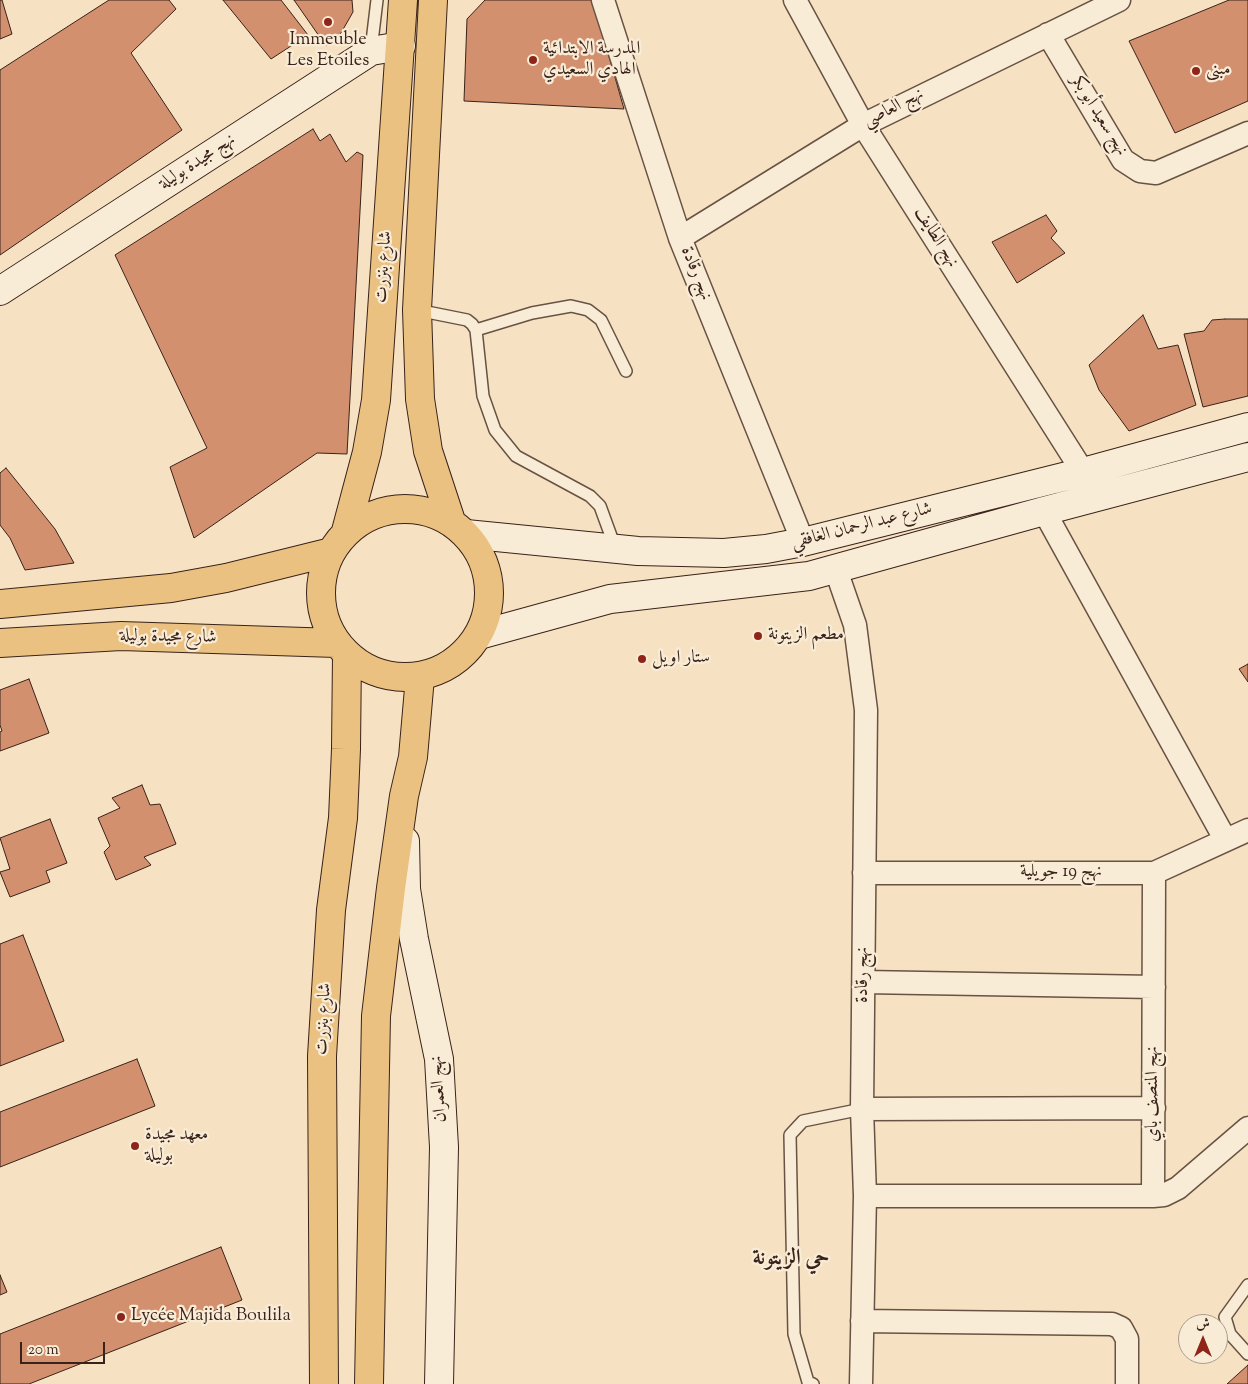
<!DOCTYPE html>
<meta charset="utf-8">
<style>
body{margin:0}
#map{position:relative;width:1248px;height:1384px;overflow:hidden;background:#f6e2c2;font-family:"Sorts Mill Goudy",Amiri,serif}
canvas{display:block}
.north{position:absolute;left:1178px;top:1314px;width:50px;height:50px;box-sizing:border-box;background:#f9ecd7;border:1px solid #ac9b8b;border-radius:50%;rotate:0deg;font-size:14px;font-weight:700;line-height:20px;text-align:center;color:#392219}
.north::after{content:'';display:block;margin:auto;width:18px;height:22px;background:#8f2418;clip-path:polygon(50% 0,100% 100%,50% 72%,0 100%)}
.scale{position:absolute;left:20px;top:1342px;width:85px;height:22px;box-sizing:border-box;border:2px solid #392219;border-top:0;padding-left:6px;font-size:15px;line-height:18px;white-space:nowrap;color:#392219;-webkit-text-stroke:4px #f9ecd7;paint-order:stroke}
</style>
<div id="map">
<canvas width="1248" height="1384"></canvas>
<div class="north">ش</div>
<div class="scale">20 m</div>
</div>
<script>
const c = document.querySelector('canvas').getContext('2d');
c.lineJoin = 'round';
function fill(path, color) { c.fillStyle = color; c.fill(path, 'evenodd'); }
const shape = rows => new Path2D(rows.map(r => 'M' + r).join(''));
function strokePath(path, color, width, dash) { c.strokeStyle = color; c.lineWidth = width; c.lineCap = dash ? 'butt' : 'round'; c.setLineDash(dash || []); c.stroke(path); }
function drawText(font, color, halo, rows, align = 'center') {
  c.font = font + ' "Sorts Mill Goudy",Amiri,serif'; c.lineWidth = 4.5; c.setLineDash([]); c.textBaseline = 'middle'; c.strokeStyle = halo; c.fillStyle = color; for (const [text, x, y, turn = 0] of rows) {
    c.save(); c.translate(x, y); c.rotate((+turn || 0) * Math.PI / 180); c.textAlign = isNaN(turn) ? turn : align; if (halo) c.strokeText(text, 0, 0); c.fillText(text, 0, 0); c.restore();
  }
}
const building = shape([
 [0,0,2,0,12,34,0,39,0,0],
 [109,0,169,0,176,9,131,53,182,130,0,255,0,70,109,0],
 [223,0,281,0,308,35,271,59,223,0],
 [294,0,352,0,353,12,341,33,326,46,294,0],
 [485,0,593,0,624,109,464,101,467,19,485,0],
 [1229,0,1248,0,1248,101,1175,133,1129,41,1229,0],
 [313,129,320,141,330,134,346,162,357,152,363,155,347,454,317,453,194,538,170,467,207,448,115,255,313,129],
 [1046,215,1057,231,1051,238,1065,253,1017,283,992,242,1046,215],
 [1143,315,1158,349,1178,345,1196,405,1129,431,1099,390,1089,365,1143,315],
 [1225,319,1248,319,1248,396,1203,407,1184,334,1204,331,1212,320,1225,319],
 [6,468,55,529,74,563,25,570,10,538,0,525,0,473,6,468],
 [1248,664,1248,682,1239,669,1248,664],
 [29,679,49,733,0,751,0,732,2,731,0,725,0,690,29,679],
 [142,785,150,805,160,804,176,844,144,857,151,865,116,880,104,852,110,846,98,818,120,808,112,798,142,785],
 [50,819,67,863,46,871,50,882,10,897,0,872,10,869,0,838,50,819],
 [23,935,64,1041,0,1066,0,944,23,935],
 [137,1059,155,1106,0,1167,0,1112,137,1059],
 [221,1247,242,1300,29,1384,0,1384,0,1334,221,1247],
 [0,1275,7,1292,0,1295,0,1275],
 [1248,1365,1248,1384,1227,1384,1248,1365]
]);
fill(building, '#d3906f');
strokePath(building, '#392219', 1);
const lane = shape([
 [371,50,377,0],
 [417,310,467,320,472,324,476,330,483,396,495,430,516,456,590,496,600,506,615,547],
 [476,330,532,313,571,306,588,310,601,320,626,371],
 [1248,1285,1225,1317,1230,1334,1248,1354],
 [813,1384,808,1382,794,1334,790,1135,803,1121,862,1109]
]);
const street = shape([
 [603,0,680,238,803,542],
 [795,0,863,125,1083,472],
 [1048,34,1123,160,1140,171,1156,173,1248,133],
 [680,238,863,125,1119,0],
 [1044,511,1225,839],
 [836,570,855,625,866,710,862,1109,865,1196,861,1384],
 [864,873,1154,873,1248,830],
 [1154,873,1153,1196,1164,1195,1178,1188,1248,1128],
 [864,982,1154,987],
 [862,1109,1154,1108],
 [865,1196,1153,1196],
 [862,1321,1112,1324,1121,1328,1127,1339,1127,1384]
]);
const secondary = shape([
 [0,291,371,51,401,46],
 [466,534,638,551,724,553,766,549,803,542,1083,472,1248,427],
 [479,635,610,599,809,576,1044,511,1248,457],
 [405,841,406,889,414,939,439,1059,444,1147,439,1384]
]);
const primary = shape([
 [433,0,417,310,420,399,428,451,451,521],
 '321 593a84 84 0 1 1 168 0a84 84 0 1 1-168 0Z',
 [346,531,367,452,376,400,403,0],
 [0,604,171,588,226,578,331,552],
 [0,643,121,636,336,643],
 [324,1384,322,1056,331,910,343,818,346,749,347,655],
 [369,1384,376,1016,391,888,404,796,413,757,420,677]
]);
strokePath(lane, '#685243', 14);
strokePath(street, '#685243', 25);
strokePath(secondary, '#392219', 30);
strokePath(primary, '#392219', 30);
strokePath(lane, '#f9ecd7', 11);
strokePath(street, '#f9ecd7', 22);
strokePath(secondary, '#f9ecd7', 28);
strokePath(primary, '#ebc181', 28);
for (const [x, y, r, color] of [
 [328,22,5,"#8f2418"],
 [533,60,5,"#8f2418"],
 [1196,71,5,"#8f2418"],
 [758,636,5,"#8f2418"],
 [642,659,5,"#8f2418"],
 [135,1146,5,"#8f2418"],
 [121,1317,5,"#8f2418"]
]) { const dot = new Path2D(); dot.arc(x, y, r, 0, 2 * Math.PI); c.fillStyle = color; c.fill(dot); strokePath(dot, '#f9ecd7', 2); }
drawText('18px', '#392219', '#f9ecd7', [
 ["Immeuble",328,41,"center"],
 ["Les Etoiles",328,62,"center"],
 ["المدرسة الابتدائية",543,50],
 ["الهادي السعيدي",543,71],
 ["مبنى",1206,71],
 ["مطعم الزيتونة",768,636],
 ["ستار اويل",652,659],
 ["معهد مجيدة",145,1136],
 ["بوليلة",145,1157],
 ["Lycée Majida Boulila",131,1317]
], 'left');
drawText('18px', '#392219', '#f9ecd7', [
 ["نهج العاصي",894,109,-27],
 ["نهج سعيد أبو بكر",1098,116,58],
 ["نهج مجيدة بوليلة",198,163,-33],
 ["نهج الطايف",935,238,58],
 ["شارع بنزرت",385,267,-86],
 ["نهج رقادة",695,274,68],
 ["شارع عبد الرحمان الغافقي",862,527,-14],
 ["شارع مجيدة بوليلة",168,638,1],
 ["نهج 19 جويلية",1061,873],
 ["نهج رقادة",864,975,-90],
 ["شارع بنزرت",325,1019,-87],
 ["نهج العمران",440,1089,-94],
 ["نهج المنصف باي",1154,1094,-90]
]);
drawText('bold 22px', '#392219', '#f9ecd7', [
 ["حي الزيتونة",791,1260]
]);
</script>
